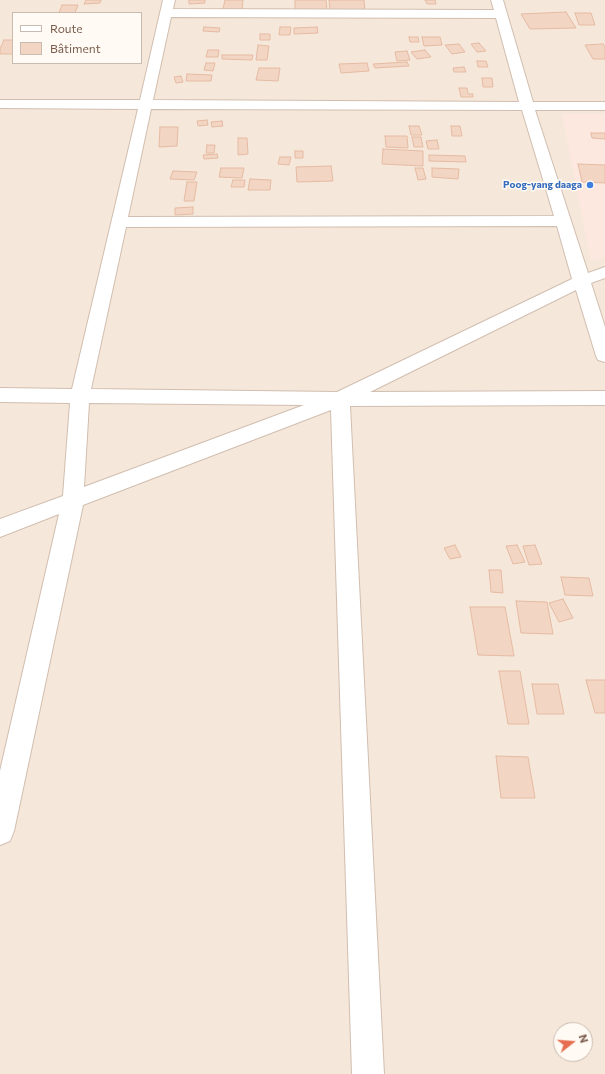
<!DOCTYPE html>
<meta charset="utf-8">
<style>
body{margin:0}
#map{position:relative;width:605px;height:1074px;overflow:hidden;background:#fdf6ec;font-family:Commissioner,sans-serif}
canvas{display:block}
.legend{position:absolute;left:12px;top:12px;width:130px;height:52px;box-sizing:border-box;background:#fffaf3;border:1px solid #cabbb1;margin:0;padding:5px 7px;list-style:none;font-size:12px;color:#7a5c4d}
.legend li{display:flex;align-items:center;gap:8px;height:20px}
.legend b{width:20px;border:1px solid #cabbb1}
.north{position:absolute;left:553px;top:1022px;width:40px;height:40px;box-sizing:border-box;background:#fffaf3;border:1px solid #cabbb1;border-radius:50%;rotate:73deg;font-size:11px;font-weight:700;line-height:16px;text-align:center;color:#7a5c4d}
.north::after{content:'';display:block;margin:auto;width:14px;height:18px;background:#e76f51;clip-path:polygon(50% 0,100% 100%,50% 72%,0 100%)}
</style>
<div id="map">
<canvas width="605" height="1074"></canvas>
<ul class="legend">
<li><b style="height:5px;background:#fff"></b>Route</li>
<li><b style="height:11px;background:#f3d5c3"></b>Bâtiment</li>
</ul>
<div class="north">N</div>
</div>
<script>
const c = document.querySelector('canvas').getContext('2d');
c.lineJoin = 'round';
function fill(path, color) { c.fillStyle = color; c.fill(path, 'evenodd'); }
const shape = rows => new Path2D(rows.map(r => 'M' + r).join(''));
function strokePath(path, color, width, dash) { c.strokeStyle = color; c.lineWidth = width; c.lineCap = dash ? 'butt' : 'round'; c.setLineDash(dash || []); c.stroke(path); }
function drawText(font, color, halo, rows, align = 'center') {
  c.font = font + ' Commissioner,sans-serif'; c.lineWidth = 3; c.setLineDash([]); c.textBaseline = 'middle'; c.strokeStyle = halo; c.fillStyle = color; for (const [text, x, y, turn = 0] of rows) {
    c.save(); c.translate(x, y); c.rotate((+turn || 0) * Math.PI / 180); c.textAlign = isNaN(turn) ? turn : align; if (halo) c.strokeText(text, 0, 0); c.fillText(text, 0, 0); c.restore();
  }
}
fill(shape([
 [0,0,605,0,605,1074,0,1074],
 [13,13,141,13,141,63,13,63],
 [561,1030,585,1030,585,1054,561,1054]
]), '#f5e8da');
fill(shape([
 [562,114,605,114,605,257,591,261]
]), '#fde8e0');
const building = shape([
 [86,0,101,0,100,3,84,4,86,0],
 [189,0,205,0,205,3,189,4,189,0],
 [225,0,243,0,242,10,223,9,225,0],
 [295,0,326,0,327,11,295,11,295,0],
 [329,0,364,0,365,11,330,11,329,0],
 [425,0,435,0,436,4,427,4,425,0],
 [62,5,78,5,75,13,59,13,62,5],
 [566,12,576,28,530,29,521,14,566,12],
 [575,13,591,13,595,25,579,25,575,13],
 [204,27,220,28,219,32,203,31,204,27],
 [280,27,291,27,290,35,279,35,280,27],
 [317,27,318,33,294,34,294,28,317,27],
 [260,34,270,34,270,40,260,40,260,34],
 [409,37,418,37,419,42,410,42,409,37],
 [422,37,440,37,442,45,424,46,422,37],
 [4,40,13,40,13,54,0,54,0,49,4,40],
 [479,43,486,51,477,52,471,44,479,43],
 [459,44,465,52,452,54,445,45,459,44],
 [603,44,605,47,605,59,593,59,585,45,603,44],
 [258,45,269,46,267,60,256,60,258,45],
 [208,50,219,50,218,57,206,57,208,50],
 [425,50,431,57,417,59,411,52,425,50],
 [407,51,410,60,397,61,395,52,407,51],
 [222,55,253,55,252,60,222,59,222,55],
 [477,61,486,61,488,67,478,67,477,61],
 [407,62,409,66,375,68,373,64,407,62],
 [206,63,215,63,213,71,204,70,206,63],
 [367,63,369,71,341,73,339,64,367,63],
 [464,67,466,72,454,72,453,68,464,67],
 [259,68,280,68,278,81,256,80,259,68],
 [187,74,212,75,211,81,186,81,187,74],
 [181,76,183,82,176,83,174,77,181,76],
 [482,78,492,78,493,87,483,87,482,78],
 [459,88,467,88,468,94,473,94,473,97,461,97,459,88],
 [207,120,208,125,198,126,197,121,207,120],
 [222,121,223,126,212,127,211,122,222,121],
 [409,126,419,126,422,135,411,135,409,126],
 [451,126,460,126,462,136,452,136,451,126],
 [160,127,178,127,177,146,159,147,160,127],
 [591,133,605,133,605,139,592,138,591,133],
 [385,136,407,136,408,148,386,147,385,136],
 [412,137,421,137,423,147,414,147,412,137],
 [238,138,247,138,248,154,238,155,238,138],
 [437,140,439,149,428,149,426,141,437,140],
 [207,145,215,145,214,153,206,153,207,145],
 [383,149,423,151,423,166,382,164,383,149],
 [295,151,303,151,303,158,295,158,295,151],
 [217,154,218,158,204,159,203,155,217,154],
 [429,155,465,156,466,162,429,161,429,155],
 [280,157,291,157,289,165,278,164,280,157],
 [578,164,605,165,605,183,582,182,578,164],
 [331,166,333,181,297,182,296,167,331,166],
 [221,168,244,168,242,178,219,177,221,168],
 [415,168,423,168,426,179,418,180,415,168],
 [432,168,459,169,458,179,432,177,432,168],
 [173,171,197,172,194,180,170,179,173,171],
 [250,179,271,180,270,190,248,190,250,179],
 [233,180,245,180,244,187,231,187,233,180],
 [187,182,197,182,194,201,184,201,187,182],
 [193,207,193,214,175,215,175,208,193,207],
 [455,545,461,557,450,559,444,548,455,545],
 [517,545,525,562,513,564,506,546,517,545],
 [535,545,542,564,529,565,523,546,535,545],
 [489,570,501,570,503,593,491,592,489,570],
 [561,577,589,578,593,596,565,595,561,577],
 [563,599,573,618,559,622,549,603,563,599],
 [516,601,547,602,553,634,521,633,516,601],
 [470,607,505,607,514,656,478,655,470,607],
 [499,671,520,671,529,724,508,724,499,671],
 [586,680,605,680,605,713,595,713,586,680],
 [532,684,558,684,564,714,537,714,532,684],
 [496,756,528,757,535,798,501,798,496,756]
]);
fill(building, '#f3d5c3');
strokePath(building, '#e6bba3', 1);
const minor = shape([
 [163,0,175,0,173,9,494,10,491,0,503,0,533,102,605,102,605,110,535,110,588,273,605,267,605,278,591,283,605,327,605,362,598,360,596,356,576,290,370,392,605,391,605,405,350,406,384,1074,352,1074,331,410,83,505,14,831,10,841,0,845,0,771,59,514,0,537,0,519,63,496,70,403,0,402,0,388,72,389,138,109,0,108,0,100,140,100,163,0],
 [171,17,496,18,519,102,153,100,171,17],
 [151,109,522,110,554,216,128,217,151,109],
 [557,226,572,279,337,392,91,389,126,227,557,226],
 [89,403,304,405,84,487,89,403]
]);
strokePath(minor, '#d1beb0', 2);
fill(minor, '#fff');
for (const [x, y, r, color] of [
 [590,185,4,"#3f7fe0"]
]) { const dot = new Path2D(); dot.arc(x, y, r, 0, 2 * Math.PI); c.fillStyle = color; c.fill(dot); strokePath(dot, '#fffaf3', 1.5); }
drawText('bold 10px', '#366cbe', '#fffaf3', [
 ["Poog-yang daaga",582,185]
], 'right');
</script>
